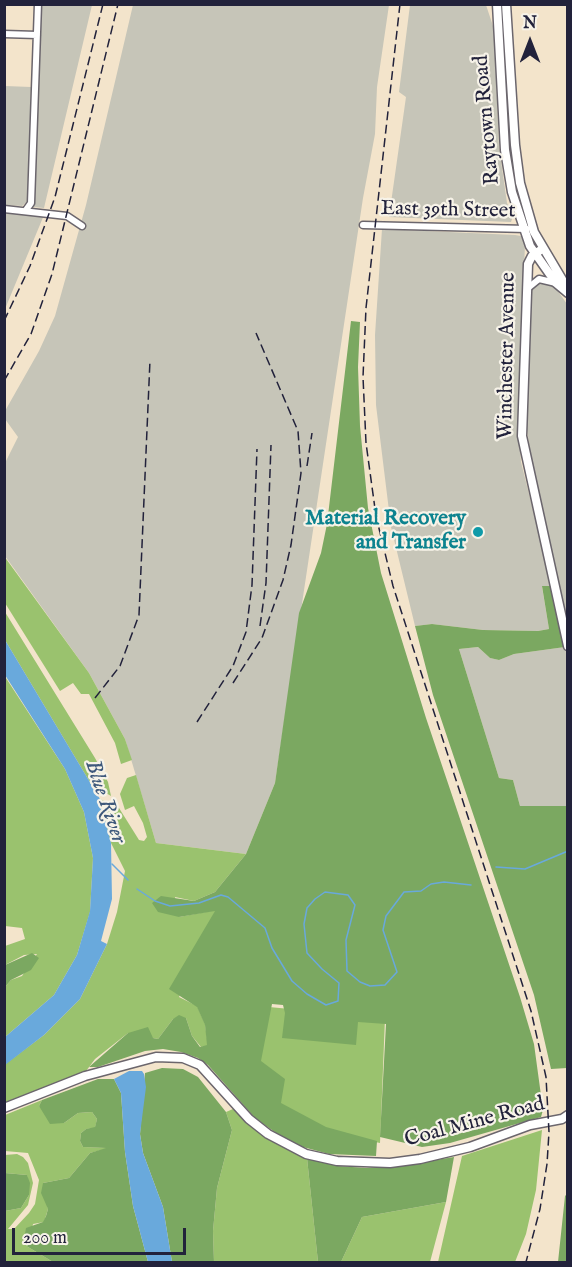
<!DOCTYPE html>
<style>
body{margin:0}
#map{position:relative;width:572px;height:1267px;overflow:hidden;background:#f3e4cb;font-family:"IM FELL English",serif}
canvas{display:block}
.frame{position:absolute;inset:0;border:6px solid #22223b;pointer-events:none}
.north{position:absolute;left:500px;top:12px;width:60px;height:60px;-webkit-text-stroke:4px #f7f3e8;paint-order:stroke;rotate:0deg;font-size:16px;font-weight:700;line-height:24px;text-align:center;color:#22223b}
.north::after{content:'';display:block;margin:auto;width:21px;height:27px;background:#22223b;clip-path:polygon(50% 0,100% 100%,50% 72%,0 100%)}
.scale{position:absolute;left:12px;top:1228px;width:174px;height:27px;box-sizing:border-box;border:3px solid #22223b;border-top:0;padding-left:8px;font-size:18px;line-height:21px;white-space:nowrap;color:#22223b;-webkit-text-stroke:4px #f7f3e8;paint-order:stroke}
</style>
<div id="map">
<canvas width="572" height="1267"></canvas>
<div class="frame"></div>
<div class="north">N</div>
<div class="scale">200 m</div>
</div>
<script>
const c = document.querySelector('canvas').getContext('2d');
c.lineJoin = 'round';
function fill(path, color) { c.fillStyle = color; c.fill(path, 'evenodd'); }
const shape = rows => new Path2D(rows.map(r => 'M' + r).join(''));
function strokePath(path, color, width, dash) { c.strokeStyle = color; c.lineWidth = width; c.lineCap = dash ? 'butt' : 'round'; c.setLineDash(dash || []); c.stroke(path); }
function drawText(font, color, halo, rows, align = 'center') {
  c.font = font + ' "IM FELL English",serif'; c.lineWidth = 4.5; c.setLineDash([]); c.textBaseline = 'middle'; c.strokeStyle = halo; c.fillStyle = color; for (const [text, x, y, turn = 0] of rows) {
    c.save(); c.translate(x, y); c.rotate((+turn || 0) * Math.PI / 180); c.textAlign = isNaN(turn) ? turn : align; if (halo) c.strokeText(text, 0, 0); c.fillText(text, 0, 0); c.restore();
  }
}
fill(shape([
 [41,5,92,5,44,208,34,207],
 [133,5,389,5,377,87,375,134,363,198,275,783,246,854,156,843,125,739,89,673,5,556,4,465,18,437,5,419,5,411,39,351,55,316,86,205],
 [410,5,486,5,494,29,499,147,507,203,513,216,511,222,389,217,406,97,399,92],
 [5,86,31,87,28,201,22,206,5,205],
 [5,213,44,215,5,309],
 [382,229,515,235,521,236,525,244,518,421,521,462,552,586,542,587,549,629,538,631,483,630,432,624,415,626,391,527,376,405,375,335],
 [541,282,555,287,567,304,567,618,535,488,526,422,531,291],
 [478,647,490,658,499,660,514,654,565,647,568,665,567,806,520,806,513,780,499,778,459,649]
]), '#c6c5b8');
fill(shape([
 [4,556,89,673,125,739,132,760,121,764,115,743,89,694,81,694,73,683,60,691,5,603],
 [5,612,95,758,108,782,111,796,91,784,5,640],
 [4,675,65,769,84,812,93,858,90,912,77,955,54,995,5,1037,5,987,11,980,22,976,37,954,24,955,5,965,5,946,25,939,22,928,5,926],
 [136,775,156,843,246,854,215,892,194,901,175,897,179,917,216,910,179,997,197,1006,205,1024,208,1046,201,1047,192,1036,186,1018,173,1019,158,1039,128,1033,95,1059,86,1071,5,1105,4,1065,44,1035,80,999,107,944,117,912,125,871,111,843,100,799,119,808,139,840,144,841,147,837,143,823,134,806,125,810,120,794,127,778],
 [269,1007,385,1018,380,1143,322,1131,254,1088],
 [42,1100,39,1106,64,1123,78,1113,92,1112,97,1119,95,1128,86,1129,81,1133,80,1141,83,1147,109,1148,90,1153,69,1178,43,1183,48,1209,44,1222,33,1224,28,1247,53,1262,5,1262,5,1211,21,1208,29,1195,27,1175,5,1173,5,1155,17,1154,23,1157,28,1163,33,1183,28,1205,8,1229,14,1229,29,1213,35,1204,39,1180,28,1153,5,1151,5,1115],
 [233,1109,270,1140,307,1158,318,1262,214,1262,213,1231,217,1188,232,1130,226,1112],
 [542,1130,536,1190,526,1234,515,1262,438,1262,462,1156],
 [446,1202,430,1262,341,1262,362,1217]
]), '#9ac26e');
fill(shape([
 [351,321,360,322,358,367,360,426,368,508,381,573,426,718,520,997,534,1044,543,1110,541,1117,450,1143,422,1147,380,1137,386,1024,358,1022,356,1045,282,1038,285,1013,283,1005,272,1004,261,1061,285,1079,281,1103,326,1127,377,1141,376,1156,329,1154,303,1147,279,1135,255,1118,208,1065,198,1058,181,1052,163,1049,145,1051,98,1067,89,1067,128,1033,148,1027,153,1038,158,1039,173,1019,179,1015,186,1018,192,1036,200,1047,207,1045,205,1025,197,1007,169,989,215,911,179,917,158,912,152,903,161,896,194,901,215,892,246,854,275,783,299,613,321,553,327,524],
 [542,586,552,586,565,647,514,654,499,660,490,658,478,647,459,649,499,778,513,780,520,806,567,806,567,1068,551,1069,534,995,433,695,415,626,432,624,483,630,538,631,549,629],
 [32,953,39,958,31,970,11,980,5,987,5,965],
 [162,1068,183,1069,198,1077,226,1112,232,1130,217,1188,213,1231,214,1262,172,1262,163,1207,143,1153,140,1134,145,1073],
 [98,1079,114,1079,121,1093,125,1152,133,1206,148,1262,53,1262,28,1247,24,1239,26,1228,43,1222,46,1216,48,1209,41,1193,43,1183,69,1178,90,1153,106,1148,83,1147,80,1141,81,1133,86,1129,95,1127,97,1119,92,1112,78,1113,64,1123,50,1124,39,1106,42,1100],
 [454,1157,446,1202,362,1217,341,1262,318,1262,307,1158,338,1166,366,1168,399,1166],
 [5,1173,27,1175,30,1183,29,1195,21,1208,5,1211],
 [567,1194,567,1262,558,1262,565,1196]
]), '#7ba861');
fill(shape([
 [5,640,100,799,111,843,112,899,101,941,107,944,80,999,44,1035,5,1065,5,1037,54,995,77,955,90,911,93,858,84,812,65,769,5,675],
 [129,1071,142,1071,144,1074,146,1087,140,1134,143,1153,163,1207,172,1262,148,1262,133,1206,125,1152,121,1093,114,1079]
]), '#69a9dc');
strokePath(shape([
 [112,864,128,880],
 [496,867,525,869,568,851],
 [137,889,155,901,170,906,199,903,221,895,228,897,265,928,272,948,292,981,307,994,326,1005,338,1001,339,983,322,969,307,953,304,924,307,908,315,899,325,892,348,895,355,905,346,940,347,971,360,982,370,986,385,985,397,972,383,930,386,916,404,892,421,891,431,884,444,882,471,885]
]), '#69a9dc', 1.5);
const street = shape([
 [4,34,37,35],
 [4,209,67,216,82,226],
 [26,210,31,203,38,4],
 [363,225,527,229],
 [528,288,539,279,556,283]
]);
const secondary = shape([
 [497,4,505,150,512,192,530,246,556,283,568,293],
 [506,4,515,145,520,183,534,232,563,281,565,290],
 [542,249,532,256,528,264,522,436,568,646],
 [4,1108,85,1076,156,1057,183,1058,200,1065,249,1119,268,1134,306,1154,337,1161,390,1163,420,1159,470,1147,530,1125,562,1119,568,1115]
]);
strokePath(street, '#6b666d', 9);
strokePath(secondary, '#6b666d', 11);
strokePath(street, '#fff', 6);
strokePath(secondary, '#fff', 8);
strokePath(shape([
 [400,4,366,308,363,377,366,443,376,516,393,586,531,1011,546,1077,549,1132,547,1164,540,1209,526,1262],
 [4,321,30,266,55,197,103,4],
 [4,381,31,334,52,274,118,4],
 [307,466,312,433],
 [260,626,266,583,271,445],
 [233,683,262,638,283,580,291,545,301,473,298,431,256,333],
 [95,698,120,666,139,615,150,360],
 [197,722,233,666,246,632,252,585,257,449]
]), '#22223b', 1.5, [9, 4.5]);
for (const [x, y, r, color] of [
 [478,532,6,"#0f9aa8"]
]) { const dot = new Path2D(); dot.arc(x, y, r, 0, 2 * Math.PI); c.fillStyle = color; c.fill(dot); strokePath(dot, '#f7f3e8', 2); }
drawText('21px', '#22223b', '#f7f3e8', [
 ["Raytown Road",488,120,-95],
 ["East 39th Street",448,211,1],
 ["Winchester Avenue",508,356,-89],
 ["Coal Mine Road",475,1123,-15]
]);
drawText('bold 21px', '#0d838f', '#f7f3e8', [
 ["Material Recovery",466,520],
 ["and Transfer",466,544]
], 'right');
drawText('italic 22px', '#3e587b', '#f7f3e8', [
 ["Blue River",104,802,71]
]);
</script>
